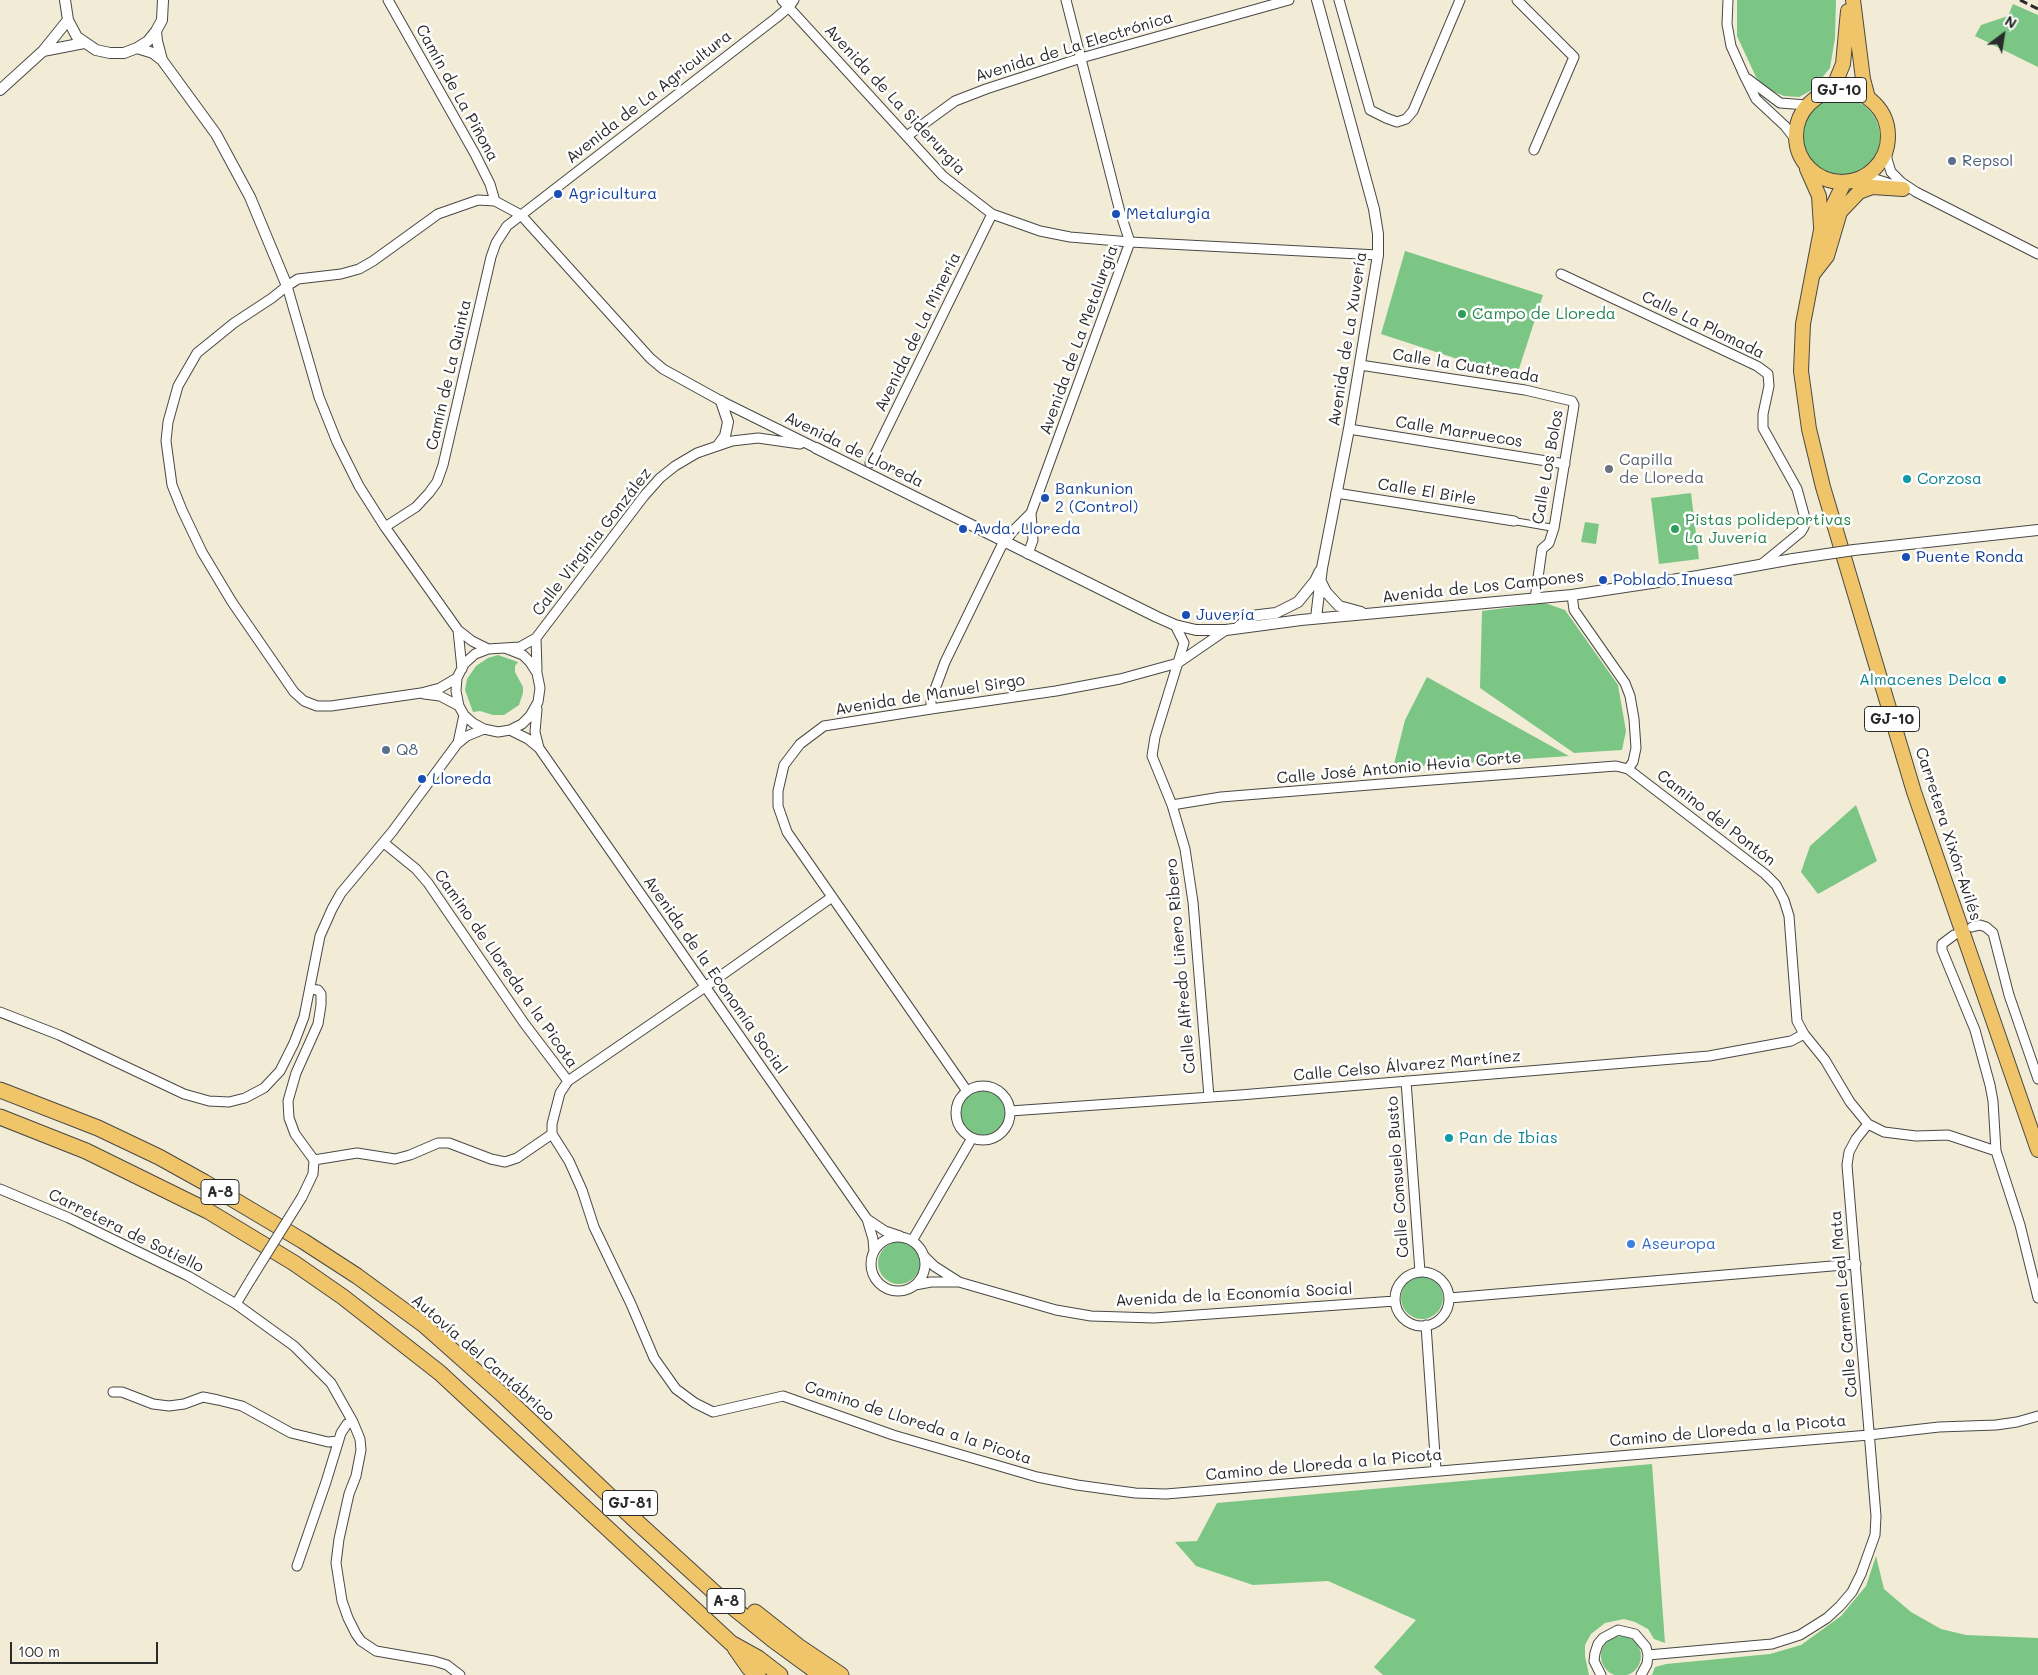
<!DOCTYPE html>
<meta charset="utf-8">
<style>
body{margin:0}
#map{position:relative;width:2038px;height:1675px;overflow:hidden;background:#f2ecd6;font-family:Mali,sans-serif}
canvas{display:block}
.north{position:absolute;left:1978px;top:10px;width:50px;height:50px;-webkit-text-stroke:4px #fff;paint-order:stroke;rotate:31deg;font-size:14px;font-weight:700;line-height:20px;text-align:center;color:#2b2b2b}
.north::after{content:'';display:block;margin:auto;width:18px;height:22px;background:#2b2b2b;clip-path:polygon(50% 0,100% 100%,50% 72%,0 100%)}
.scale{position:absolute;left:10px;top:1642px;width:148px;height:22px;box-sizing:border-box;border:2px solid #2b2b2b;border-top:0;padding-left:6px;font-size:15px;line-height:18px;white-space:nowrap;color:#2b2b2b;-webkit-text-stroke:4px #fff;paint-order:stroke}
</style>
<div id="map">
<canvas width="2038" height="1675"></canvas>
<div class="north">N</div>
<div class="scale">100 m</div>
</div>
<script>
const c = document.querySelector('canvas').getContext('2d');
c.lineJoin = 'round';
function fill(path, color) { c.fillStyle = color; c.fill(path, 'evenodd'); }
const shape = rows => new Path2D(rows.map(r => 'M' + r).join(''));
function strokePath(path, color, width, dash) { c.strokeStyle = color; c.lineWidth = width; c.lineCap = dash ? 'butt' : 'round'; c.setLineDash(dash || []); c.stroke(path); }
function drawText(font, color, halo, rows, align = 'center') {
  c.font = font + ' Mali,sans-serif'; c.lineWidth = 5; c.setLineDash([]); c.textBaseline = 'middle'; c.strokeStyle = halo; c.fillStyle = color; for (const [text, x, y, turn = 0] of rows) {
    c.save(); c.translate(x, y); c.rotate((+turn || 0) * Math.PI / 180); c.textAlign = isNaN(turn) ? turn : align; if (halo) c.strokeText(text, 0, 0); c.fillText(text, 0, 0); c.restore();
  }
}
fill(shape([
 [1737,0,1836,0,1835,38,1830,68,1812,90,1799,97,1784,96,1767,89,1756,77,1737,36],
 [2013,4,2038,15,2038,67,1975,36,1981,25,2008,16],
 '1802 137a39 39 0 1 1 78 0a39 39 0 1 1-78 0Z',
 [1405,251,1543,295,1516,378,1381,334],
 [1691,493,1699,559,1659,564,1651,498],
 [1585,522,1599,524,1596,544,1581,542],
 [1545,603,1565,610,1618,685,1626,731,1622,750,1574,753,1480,688,1482,611],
 [498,655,518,662,515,666,515,672,523,687,523,693,519,705,504,715,493,715,480,711,473,712,465,690,467,679,476,666,488,658],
 [1427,677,1569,756,1393,768,1405,720],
 [1856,805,1877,861,1818,894,1801,872,1810,846],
 '961 1113a22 22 0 1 1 44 0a22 22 0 1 1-44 0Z',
 '878 1263a21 21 0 1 1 42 0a21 21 0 1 1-42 0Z',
 '1401 1298a21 21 0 1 1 42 0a21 21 0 1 1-42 0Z',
 [1652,1464,1665,1643,1654,1639,1648,1629,1635,1622,1624,1619,1605,1623,1591,1634,1585,1645,1585,1656,1589,1675,1383,1675,1374,1667,1416,1620,1328,1581,1253,1585,1196,1566,1175,1542,1197,1541,1217,1503],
 [1876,1556,1884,1589,1911,1612,1941,1629,1966,1635,2038,1638,2038,1675,1652,1675,1655,1667,1666,1664,1770,1654,1801,1645,1841,1616,1866,1586],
 '1601 1656a20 20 0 1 1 40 0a20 20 0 1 1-40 0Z'
]), '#7bc685');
const pedestrian = shape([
 [1514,521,1554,528]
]);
const minor = shape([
 [388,0,475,154,490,184,495,201],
 [782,0,943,176,992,214,1040,231,1070,237,1130,242,1378,255],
 [1339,0,1370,110,1386,118,1397,122,1406,119,1413,111,1460,0],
 [1517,0,1574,57,1534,150],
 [1728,0,1727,24,1731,46,1744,75,1756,99,1785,126,1795,139],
 [1748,79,1780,103,1807,105],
 [907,136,955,101,986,89,1081,58,1289,0],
 [1887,144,1887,159,1891,172,1901,182,1916,192,2038,254],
 [1866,176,1894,185],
 [1561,274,1757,366,1768,374,1769,386,1763,414,1763,428,1797,489,1805,518,1804,527,1801,532,1762,564],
 [287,286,319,397,337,442,359,486,385,527,458,630,472,641,488,649],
 [1360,365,1525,390,1572,401,1574,405,1554,528,1549,543,1542,549,1535,599],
 [1349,429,1565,464],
 [870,463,992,214],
 [1336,493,1514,521],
 [385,527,416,507,429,493,437,482,443,465,491,257,496,243,507,226,776,18,789,7,794,0],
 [1028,554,1033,540,1031,513],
 [1572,595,1574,610,1625,683,1630,696,1634,719,1636,748,1633,762,1628,769,1765,874,1776,885,1784,900,1789,916,1797,1021,1804,1034,1825,1060,1850,1102,1868,1124,1884,1132,1916,1136,1948,1135,1996,1151],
 [1175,625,1184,643,1155,737,1152,756,1172,805,1185,849,1193,902,1209,1097],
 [458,630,462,669],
 [536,638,537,670],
 [505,648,523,655,530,662,537,673,540,688,538,702,530,716,522,724,510,730,498,732,484,729,473,723,464,715,459,706,456,691,457,678,464,664,475,654,488,649,520,647,536,638,644,496,660,478,675,466,697,453,732,441,758,438,800,444],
 [457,678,440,688,421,693,331,706,317,706,304,701,294,692,232,602,202,552,182,510,172,485,166,441,168,422,178,386,197,353,234,323,272,298,287,286,298,279,341,274,359,269,373,261,438,214,478,200,495,201,521,215,650,358,663,369,721,401,816,448],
 [424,694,440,696,459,706],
 [537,709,535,732,539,748],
 [931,709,931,700,945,662,1001,547,1013,531,1031,513,1130,242,1120,212,1066,0],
 [510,730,528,739,539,748,867,1219,873,1239,874,1252],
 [458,743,464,715],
 [1172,805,1221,797,1419,781,1616,766,1628,769],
 [384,843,416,869,428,883,524,1023,568,1081],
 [832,897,705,987,568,1081,560,1093,552,1124,552,1134,569,1161,582,1190,594,1227,631,1304,654,1358,676,1389,695,1403,713,1412,783,1396,893,1435,1037,1477,1077,1485,1135,1493,1166,1494,1869,1435,1939,1427,1996,1425,2017,1422,2038,1416],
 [1972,927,1980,925,1986,927,1993,933,2009,995,2038,1079],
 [1954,935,1942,944,1942,950,1975,1030,1990,1085,1993,1101,1996,1151,2020,1225,2038,1298],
 [0,1012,59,1035,184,1094,209,1101,229,1102,245,1098,264,1088,280,1071,294,1043,304,1017,320,936,332,909,341,893,392,832,457,744,467,736,484,729],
 [1406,1081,1420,1272],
 '956 1113a27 27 0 1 1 54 0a27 27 0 1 1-54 0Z',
 [967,1091,787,832,778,806,778,791,784,765,800,744,824,726,931,709,1056,691,1120,679,1178,663,1226,630],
 [1010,1111,1240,1095,1709,1056,1791,1041,1804,1034],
 [314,1160,357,1153,395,1159,410,1155,438,1143,449,1143,491,1159,505,1162,517,1158,552,1134],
 [0,1189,69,1218,188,1276,236,1304,294,1346,331,1383,353,1422,360,1439,361,1450,356,1476,349,1494,339,1539,336,1563,342,1601,348,1618,356,1634,361,1641,376,1651,434,1661,447,1665,460,1675],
 [302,1197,313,1174,314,1160,295,1134,289,1118,288,1101,296,1073,318,1024,321,1005,321,994,318,990,310,989],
 [867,1219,885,1231,900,1236],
 '871 1264a27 27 0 1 1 54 0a27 27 0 1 1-54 0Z',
 [912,1241,972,1138],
 [923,1255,934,1266,959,1282,1056,1310,1091,1316,1154,1318,1395,1301],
 '1395 1299a27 27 0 1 1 54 0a27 27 0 1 1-54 0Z',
 [915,1285,931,1282,959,1282],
 [1449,1298,1856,1264],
 [236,1304,251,1279],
 [1426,1325,1436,1470],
 [113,1392,122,1392,153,1404,169,1406,184,1404,203,1397,218,1400,242,1406,291,1433,328,1442,338,1441],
 [297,1566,326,1482,341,1433,347,1424,353,1422],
 [1648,1655,1772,1644,1800,1635,1827,1618,1840,1606,1852,1592,1861,1574,1875,1535,1876,1516,1847,1165,1849,1152,1856,1139,1868,1124],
 [1601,1675,1594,1661,1595,1653,1598,1644,1603,1638,1618,1630,1635,1634,1646,1647,1648,1655,1647,1664,1641,1675]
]);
const tertiary = shape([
 [65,0,68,20,77,37,96,50,110,53,124,53,137,48,148,41,156,31,162,20,163,0],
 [156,31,157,41,162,60],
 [137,48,153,53,162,60,216,134,250,197,287,286],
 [43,51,84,43],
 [0,90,43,51,68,20],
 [719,444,725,436,728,422,721,401],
 [816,448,1157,617,1175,625,1196,630,1226,630,1301,620,1572,595,1698,576,1793,559],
 [1854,550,2038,530],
 [1321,582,1326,592,1339,606,1361,612],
 [1316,618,1322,568,1349,429,1378,255,1378,234,1374,209,1317,0],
 [1237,628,1251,616,1276,613,1298,602,1315,581,1320,571]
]);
const trunk = shape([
 [1853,0,1863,79,1868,98],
 '1796 136a46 46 0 1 1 92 0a46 46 0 1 1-92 0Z',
 [1832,91,1843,64,1848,11],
 [1807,169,1819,196,1821,227],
 [1844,183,1821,230,1803,324,1801,371,1809,429,1823,487,1914,792,2038,1150],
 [1813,274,1827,256,1840,212,1859,192,1872,187,1903,189]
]);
const motorway = shape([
 [0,1090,98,1128,159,1157,204,1182,303,1241,357,1276,424,1325,505,1397,636,1521,714,1592,773,1640,821,1675],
 [0,1117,86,1151,208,1211,294,1263,343,1297,440,1373,731,1643,758,1658,780,1675],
 [755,1612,798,1646,841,1675],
 [735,1648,749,1668,758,1675]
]);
strokePath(pedestrian, '#494845', 8);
strokePath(minor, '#494845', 11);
strokePath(tertiary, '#494845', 12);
strokePath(trunk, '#494845', 16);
strokePath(motorway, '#494845', 17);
strokePath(pedestrian, '#fff', 6);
strokePath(minor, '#fff', 9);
strokePath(tertiary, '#fff', 10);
strokePath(trunk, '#f0c469', 14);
strokePath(motorway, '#f0c469', 15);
strokePath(shape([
 [2020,0,2038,9]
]), '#2b2b2b', 3, [8, 4]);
const minorBridge = shape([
 [251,1279,302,1197]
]);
const tertiaryBridge = shape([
 [1793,559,1854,550]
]);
strokePath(minorBridge, '#494845', 11, []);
strokePath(tertiaryBridge, '#494845', 12, []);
strokePath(minorBridge, '#fff', 9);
strokePath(tertiaryBridge, '#fff', 10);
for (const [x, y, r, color] of [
 [1952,161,5,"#5c6f8a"],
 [558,194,5,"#1a4fb4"],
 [1116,214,5,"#1a4fb4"],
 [1462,314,5,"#2e9e5b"],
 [1609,469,5,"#6b7280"],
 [1907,479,5,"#0f9aa8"],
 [1045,498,5,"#1a4fb4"],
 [963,529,5,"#1a4fb4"],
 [1675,529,5,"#2e9e5b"],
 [1906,557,5,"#1a4fb4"],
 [1603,580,5,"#1a4fb4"],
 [1186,615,5,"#1a4fb4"],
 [2002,680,5,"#0f9aa8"],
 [386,750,5,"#5c6f8a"],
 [422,779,5,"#1a4fb4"],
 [1449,1138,5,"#0f9aa8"],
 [1631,1244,5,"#3f7fe0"]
]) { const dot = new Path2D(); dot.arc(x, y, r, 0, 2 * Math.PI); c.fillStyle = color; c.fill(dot); strokePath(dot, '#fff', 2); }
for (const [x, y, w] of [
 [1839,90,55],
 [1892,719,55],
 [220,1192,38],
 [630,1503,55],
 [726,1601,38]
]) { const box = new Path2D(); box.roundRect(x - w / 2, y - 12.5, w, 25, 4); c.fillStyle = '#fff'; c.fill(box); strokePath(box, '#2b2b2b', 1); }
drawText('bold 15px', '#2b2b2b', null, [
 ["GJ-10",1839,90],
 ["GJ-10",1892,719],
 ["A-8",220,1192],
 ["GJ-81",630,1503],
 ["A-8",726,1601]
]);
drawText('16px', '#2b2b2b', '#fff', [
 ["Avenida de La Electrónica",1074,47,-17],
 ["Camín de La Piñona",457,93,61],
 ["Avenida de La Agricultura",649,97,-38],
 ["Avenida de La Siderurgia",895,100,47],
 ["Calle La Plomada",1703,325,26],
 ["Avenida de La Minería",918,332,-64],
 ["Avenida de La Xuvería",1348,339,-81],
 ["Avenida de La Metalurgia",1079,340,-70],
 ["Calle la Cuatreada",1466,366,9],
 ["Camín de La Quinta",449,375,-77],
 ["Calle Marruecos",1459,432,9],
 ["Avenida de Lloreda",854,450,26],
 ["Calle Los Bolos",1548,467,-80],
 ["Calle El Birle",1427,492,9],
 ["Calle Virginia González",592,542,-52],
 ["Avenida de Los Campones",1483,587,-6],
 ["Avenida de Manuel Sirgo",930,695,-9],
 ["Calle José Antonio Hevia Corte",1399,768,-5],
 ["Camino del Pontón",1716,818,38],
 ["Carretera Xixón-Avilés",1948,834,72],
 ["Calle Alfredo Liñero Ribero",1181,966,-95],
 ["Camino de Lloreda a la Picota",506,969,55],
 ["Avenida de la Economía Social",715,975,55],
 ["Calle Celso Álvarez Martínez",1407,1066,-5],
 ["Calle Consuelo Busto",1398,1177,-94],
 ["Carretera de Sotiello",126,1231,26],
 ["Avenida de la Economía Social",1234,1295,-3],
 ["Calle Carmen Leal Mata",1844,1304,-95],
 ["Autovía del Cantábrico",483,1358,41],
 ["Camino de Lloreda a la Picota",918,1423,18],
 ["Camino de Lloreda a la Picota",1728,1431,-5],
 ["Camino de Lloreda a la Picota",1324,1465,-5]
]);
drawText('16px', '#4e5e75', '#fff', [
 ["Repsol",1962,161],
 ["Q8",396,750]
], 'left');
drawText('16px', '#164399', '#fff', [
 ["Agricultura",568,194],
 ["Metalurgia",1126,214],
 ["Bankunion",1055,489],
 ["2 (Control)",1055,507],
 ["Avda. Lloreda",973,529],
 ["Puente Ronda",1916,557],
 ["Poblado Inuesa",1613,580],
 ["Juvería",1196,615],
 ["Lloreda",432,779]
], 'left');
drawText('16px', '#27864d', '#fff', [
 ["Campo de Lloreda",1472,314],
 ["Pistas polideportivas",1685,520],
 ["La Juvería",1685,538]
], 'left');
drawText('16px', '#5b616d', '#fff', [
 ["Capilla",1619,460],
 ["de Lloreda",1619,478]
], 'left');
drawText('16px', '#0d838f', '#fff', [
 ["Corzosa",1917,479],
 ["Almacenes Delca",1992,680,"right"],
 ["Pan de Ibias",1459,1138]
], 'left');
drawText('16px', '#366cbe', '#fff', [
 ["Aseuropa",1641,1244]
], 'left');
</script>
